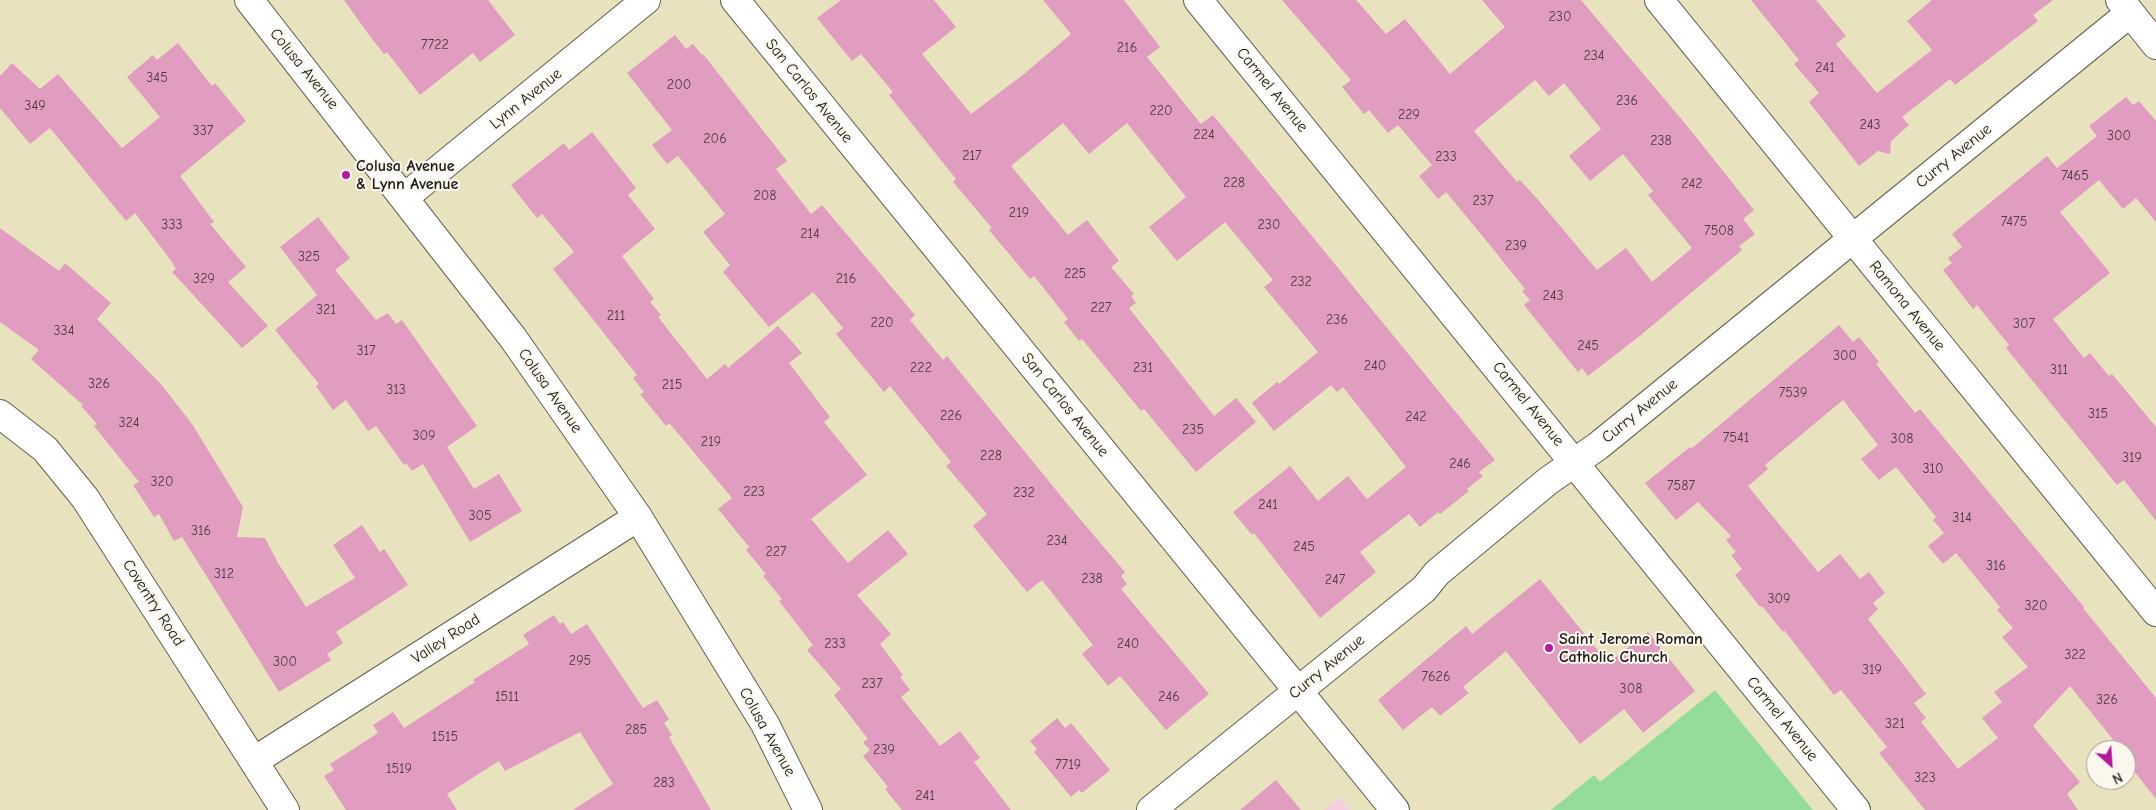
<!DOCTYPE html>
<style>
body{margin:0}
#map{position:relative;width:2156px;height:810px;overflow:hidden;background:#e8e2bf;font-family:"Comic Neue",sans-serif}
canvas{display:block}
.north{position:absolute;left:2086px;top:740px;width:50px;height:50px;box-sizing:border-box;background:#fbf7ec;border:1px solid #a29f99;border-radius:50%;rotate:154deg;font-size:14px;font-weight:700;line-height:20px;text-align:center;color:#1c1c1c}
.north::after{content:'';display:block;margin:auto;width:18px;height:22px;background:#b5179e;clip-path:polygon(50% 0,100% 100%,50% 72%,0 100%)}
</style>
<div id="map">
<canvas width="2156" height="810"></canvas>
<div class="north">N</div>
</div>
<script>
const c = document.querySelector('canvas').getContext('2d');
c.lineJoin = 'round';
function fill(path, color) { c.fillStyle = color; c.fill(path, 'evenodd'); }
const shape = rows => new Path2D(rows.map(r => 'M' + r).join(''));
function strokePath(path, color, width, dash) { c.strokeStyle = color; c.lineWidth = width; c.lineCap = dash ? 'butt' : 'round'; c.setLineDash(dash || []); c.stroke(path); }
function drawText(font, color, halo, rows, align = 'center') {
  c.font = font + ' "Comic Neue",sans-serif'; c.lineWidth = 4; c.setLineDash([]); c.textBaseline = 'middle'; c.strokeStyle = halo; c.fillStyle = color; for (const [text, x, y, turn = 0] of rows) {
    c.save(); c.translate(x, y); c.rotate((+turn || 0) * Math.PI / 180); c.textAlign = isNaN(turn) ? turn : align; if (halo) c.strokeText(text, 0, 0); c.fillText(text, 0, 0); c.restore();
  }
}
fill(shape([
 [1340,797,1350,810,1324,810]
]), '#f3cfdf');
fill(shape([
 [1715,690,1813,810,1551,810,1594,775,1600,782]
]), '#94dc97');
fill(shape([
 [344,0,488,0,515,35,480,62,473,53,420,95,387,52,384,54,369,35],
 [841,0,934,0,956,27,922,54,971,114,1024,74,1071,34,1043,0,1124,0,1160,47,1147,57,1201,124,1213,115,1495,460,1479,472,1483,476,1467,489,1469,491,1440,514,1438,512,1420,527,1409,514,1360,552,1376,572,1320,618,1254,533,1252,535,1233,512,1290,466,1318,501,1348,476,1367,499,1406,467,1343,387,1337,392,1331,385,1274,431,1252,403,1277,382,1279,384,1318,352,1264,287,1273,280,1225,222,1177,261,1149,227,1186,197,1127,123,1089,154,1063,123,1011,166,1068,235,1087,220,1119,261,1111,267,1134,294,1131,296,1136,303,1129,308,1214,416,1236,398,1256,422,1196,472,1144,409,1141,411,1082,339,1079,341,1064,322,1068,319,1034,276,1030,279,989,230,992,228,953,182,956,179,889,95,893,92,861,54,852,61,817,18],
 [1282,0,1356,0,1386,34,1405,19,1450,74,1505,27,1482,0,1581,0,1688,127,1754,210,1743,219,1755,234,1739,246,1742,250,1641,335,1588,376,1582,368,1578,372,1524,305,1530,300,1522,291,1525,289,1489,244,1446,192,1438,199,1419,176,1432,165,1398,125,1388,133,1369,110,1364,114,1342,87,1351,80],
 [1535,80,1549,96,1564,83,1601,129,1569,156,1590,181,1623,154,1653,191,1648,195,1692,248,1652,282,1626,248,1597,270,1540,202,1520,180,1517,182,1474,131],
 [1751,0,1816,0,1846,36,1836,44,1877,93,1932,50,1907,21,1932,0,2053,0,2033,15,2038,21,1955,85,1950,79,1902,117,1909,125,1891,141,1890,154,1878,151,1859,166,1809,102,1819,93,1794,64,1799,60],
 [675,35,686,49,693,44,702,55,703,54,787,161,776,169,811,214,822,205,915,315,910,320,943,360,947,356,1069,506,1125,572,1121,576,1127,584,1121,589,1209,694,1166,730,1120,676,1108,686,1082,654,1093,645,1042,580,1027,592,973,526,987,514,946,466,951,462,890,386,884,392,836,334,843,328,813,292,769,327,723,272,730,265,703,232,725,214,678,156,667,164,652,145,672,130,627,73],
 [178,43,212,86,215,83,246,121,180,176,214,222,210,224,246,267,228,282,268,326,242,348,172,272,176,269,172,262,135,213,126,221,50,128,30,144,0,108,0,76,12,63,40,89,58,74,122,148,160,117,127,77,153,55,157,60],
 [2126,97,2133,105,2139,101,2156,121,2156,222,2136,198,2123,209,2099,180,2060,212,2110,273,2053,319,2084,358,2090,353,2109,376,2112,374,2156,427,2156,521,2124,480,2117,485,2006,348,2009,345,1977,305,1973,309,1943,270,1952,263,1948,258,1962,247,1952,234,2047,156,2057,168,2097,136,2089,126],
 [592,132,636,188,628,195,655,229,622,256,654,299,650,302,661,315,658,317,707,379,725,364,728,368,778,326,802,353,789,363,830,417,824,422,867,475,811,519,848,563,888,530,908,554,857,595,891,634,880,644,903,675,900,677,910,690,901,697,940,746,960,731,980,758,974,762,1011,810,902,810,885,789,888,787,863,756,870,750,863,742,868,739,834,695,841,689,807,650,813,645,779,601,782,599,763,576,766,574,746,550,749,547,718,509,732,498,676,431,669,423,666,426,640,394,644,392,633,378,637,375,553,269,574,252,542,214,537,218,511,185,564,143,569,150],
 [318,217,350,258,335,270,376,320,388,313,396,324,402,320,477,426,447,447,474,489,499,474,522,511,470,542,423,464,412,471,406,463,404,465,376,426,368,431,346,400,333,410,316,386,319,384,275,330,317,295,280,247],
 [0,228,59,271,65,263,111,303,97,319,160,383,192,424,243,507,237,537,265,538,278,563,306,607,355,578,333,545,362,525,380,552,384,549,408,585,336,632,343,643,327,654,331,660,279,692,182,537,174,541,159,514,154,517,133,485,139,482,94,426,97,424,81,406,83,405,31,359,39,350,0,322],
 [1839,325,1853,342,1859,337,1879,362,1876,364,1915,413,1920,409,2084,607,2083,608,2156,698,2156,799,2126,761,2126,750,2117,750,2112,744,2115,742,2070,686,2033,726,2080,782,2067,794,2078,810,1925,810,1879,753,1887,747,1841,690,1834,695,1784,630,1783,632,1762,606,1760,607,1735,575,1742,569,1731,555,1736,552,1726,540,1731,536,1698,502,1676,520,1645,483,1690,447,1691,449],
 [1843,400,1878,445,1861,459,1879,480,1896,467,1936,517,1933,520,1944,533,1928,546,1943,564,1956,553,2000,607,1997,610,2013,628,2002,637,2028,667,1994,692,2002,702,1982,718,1998,738,1958,769,1921,722,1926,718,1914,703,1926,694,1868,619,1878,609,1873,603,1885,593,1869,572,1860,579,1840,554,1818,572,1748,486,1768,469,1765,465],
 [1540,579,1608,663,1648,632,1695,691,1643,733,1624,709,1580,744,1506,651,1463,687,1469,693,1440,716,1432,707,1403,730,1378,700,1466,626,1472,634],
 [554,615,560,624,563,622,571,634,587,624,643,708,657,700,669,719,664,723,672,735,669,737,711,810,573,810,613,784,580,732,505,771,499,761,447,794,457,810,346,810,324,776,334,770,330,764,378,733,373,725,393,712,404,728,475,682,473,680,529,644,523,635],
 [1057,718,1065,728,1071,723,1110,770,1082,793,1079,790,1071,797,1034,752,1037,749,1030,741],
 [1276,780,1301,810,1240,810]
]), '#e19dc0');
const minor = shape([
 [735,0,1395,810],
 [1198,0,1856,810],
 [1659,0,2156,612],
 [2120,0,2156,45],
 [405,197,646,0],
 [0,414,45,449,85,498,285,810],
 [254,761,638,517],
 [1151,810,1424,589,1437,573,1548,481,1598,446,2130,13]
]);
const tertiary = shape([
 [249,0,513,338,638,517,765,724,808,810]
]);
strokePath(minor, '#636155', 30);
strokePath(tertiary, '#636155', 30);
strokePath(minor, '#fff', 28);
strokePath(tertiary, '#fff', 28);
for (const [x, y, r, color] of [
 [346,175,5,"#b5179e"],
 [1549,648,5,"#b5179e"]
]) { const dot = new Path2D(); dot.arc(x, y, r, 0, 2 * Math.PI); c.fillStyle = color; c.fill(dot); strokePath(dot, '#fbf7ec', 2); }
drawText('14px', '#4d3c45', null, [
 ["230",1560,17],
 ["7722",435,45],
 ["216",1127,48],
 ["234",1594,56],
 ["241",1825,68],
 ["345",157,78],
 ["200",679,85],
 ["236",1627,101],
 ["349",35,106],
 ["220",1161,111],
 ["229",1409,115],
 ["243",1870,125],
 ["337",203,131],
 ["224",1204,135],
 ["300",2119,136],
 ["206",715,139],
 ["238",1661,141],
 ["217",972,156],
 ["233",1446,157],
 ["7465",2075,176],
 ["228",1234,183],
 ["242",1692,184],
 ["208",765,196],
 ["237",1483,201],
 ["219",1019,213],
 ["7475",2014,222],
 ["333",172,225],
 ["230",1269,225],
 ["7508",1719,231],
 ["214",810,234],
 ["239",1516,246],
 ["325",309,257],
 ["225",1075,274],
 ["329",204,279],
 ["216",846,279],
 ["232",1301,282],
 ["243",1553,296],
 ["227",1101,308],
 ["321",326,310],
 ["211",616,316],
 ["236",1337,320],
 ["220",882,323],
 ["307",2024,324],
 ["334",64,331],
 ["245",1588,346],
 ["317",366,351],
 ["300",1845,356],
 ["240",1375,366],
 ["222",921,368],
 ["231",1143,368],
 ["311",2059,370],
 ["326",99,384],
 ["215",672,385],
 ["313",396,390],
 ["7539",1793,393],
 ["315",2098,414],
 ["226",951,416],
 ["242",1416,417],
 ["324",129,423],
 ["235",1193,430],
 ["309",424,436],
 ["7541",1736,438],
 ["308",1902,439],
 ["219",711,442],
 ["228",991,456],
 ["319",2132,458],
 ["246",1460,464],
 ["310",1933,469],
 ["320",162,482],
 ["7587",1681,486],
 ["223",754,492],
 ["232",1024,493],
 ["241",1268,505],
 ["305",480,516],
 ["314",1962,518],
 ["316",201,531],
 ["234",1057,541],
 ["245",1304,547],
 ["227",776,552],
 ["316",1996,566],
 ["312",224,574],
 ["238",1092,579],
 ["247",1335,580],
 ["309",1779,599],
 ["320",2036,606],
 ["233",835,644],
 ["240",1128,644],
 ["322",2075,655],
 ["295",580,661],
 ["300",285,662],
 ["319",1872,670],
 ["7626",1436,677],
 ["237",872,684],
 ["308",1631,689],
 ["1511",507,697],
 ["246",1169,697],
 ["326",2107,700],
 ["321",1895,724],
 ["285",636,730],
 ["1515",445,737],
 ["239",884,750],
 ["7719",1068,765],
 ["1519",399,769],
 ["323",1925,778],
 ["283",664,783],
 ["241",925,796]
]);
drawText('16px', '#1c1c1c', '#fbf7ec', [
 ["Colusa Avenue",304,69,51],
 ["Carmel Avenue",1272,90,51],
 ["San Carlos Avenue",809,91,51],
 ["Lynn Avenue",526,99,-39],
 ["Curry Avenue",1954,156,-39],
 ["Ramona Avenue",1907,306,51],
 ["Colusa Avenue",550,391,55],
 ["Carmel Avenue",1528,404,51],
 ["San Carlos Avenue",1065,405,51],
 ["Curry Avenue",1640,411,-39],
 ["Coventry Road",153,603,57],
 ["Valley Road",446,639,-33],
 ["Curry Avenue",1327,667,-39],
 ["Carmel Avenue",1782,719,51],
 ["Colusa Avenue",767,732,61]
]);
drawText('bold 16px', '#1c1c1c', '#fbf7ec', [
 ["Colusa Avenue",356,166],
 ["& Lynn Avenue",356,184],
 ["Saint Jerome Roman",1559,639],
 ["Catholic Church",1559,657]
], 'left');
</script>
